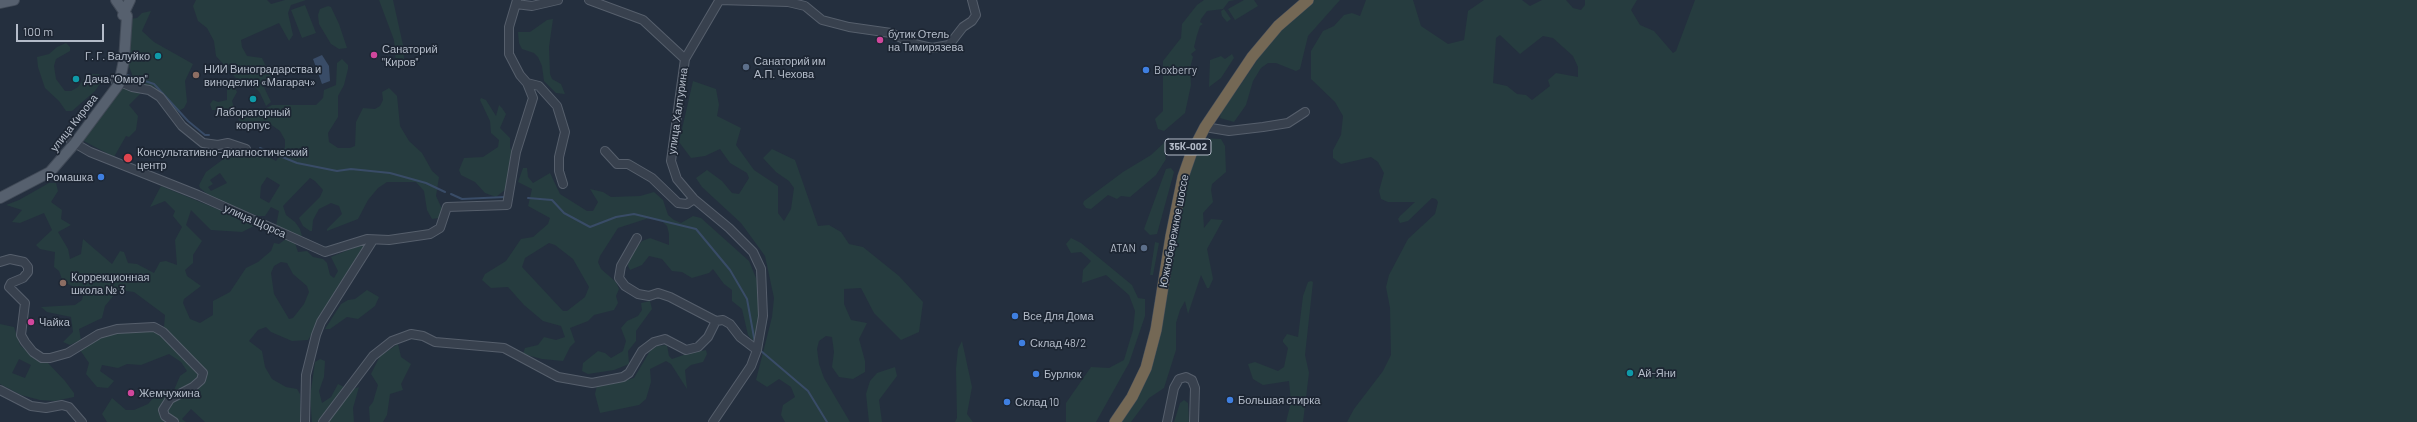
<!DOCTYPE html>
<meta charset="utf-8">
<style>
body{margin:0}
#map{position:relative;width:2417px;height:422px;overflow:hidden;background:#242f3e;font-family:Barlow,sans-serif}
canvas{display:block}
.scale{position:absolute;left:16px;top:24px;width:88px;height:18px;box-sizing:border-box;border:2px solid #b4bcc9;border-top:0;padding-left:5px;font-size:12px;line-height:14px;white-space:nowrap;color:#b4bcc9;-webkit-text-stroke:3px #1d2633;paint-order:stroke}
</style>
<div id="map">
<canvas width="2417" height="422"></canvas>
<div class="scale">100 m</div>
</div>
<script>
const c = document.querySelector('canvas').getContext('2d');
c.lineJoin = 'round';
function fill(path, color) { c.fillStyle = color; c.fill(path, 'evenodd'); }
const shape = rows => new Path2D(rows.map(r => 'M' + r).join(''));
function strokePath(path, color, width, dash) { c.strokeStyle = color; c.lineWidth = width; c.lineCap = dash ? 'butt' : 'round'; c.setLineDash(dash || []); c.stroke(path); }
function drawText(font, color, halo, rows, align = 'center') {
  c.font = font + ' Barlow,sans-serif'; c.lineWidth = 3.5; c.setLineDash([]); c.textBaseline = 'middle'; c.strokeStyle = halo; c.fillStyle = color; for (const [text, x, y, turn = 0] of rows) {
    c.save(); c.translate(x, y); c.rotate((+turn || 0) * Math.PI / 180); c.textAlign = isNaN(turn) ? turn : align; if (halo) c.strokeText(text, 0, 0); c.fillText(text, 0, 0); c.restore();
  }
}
fill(shape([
 [196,0,267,0,271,4,285,0,306,0,291,5,288,13,293,35,289,41,279,23,241,40,242,47,247,56,262,58,276,88,262,83,271,102,266,106,260,93,253,85,244,87,216,56,214,41,207,28,198,21,193,6],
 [379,0,393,0,403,45,404,59,401,66,396,64,394,40],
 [1204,0,1235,0,1229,1,1223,9,1207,11,1201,19,1200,22,1203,24,1200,26,1197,35,1194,47,1196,50,1191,54,1193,57,1190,68,1191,85,1185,113,1164,131,1158,129,1155,119,1163,111,1163,61,1181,38,1182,24,1197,5],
 [1244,0,1254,0,1258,6,1235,20,1228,9],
 [1312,0,1340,0,1308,36,1300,69,1296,71,1276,63,1268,63,1261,68,1253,81,1246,105,1234,122,1220,118,1221,110,1237,90,1272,38],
 [1366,0,1413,0,1421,26,1448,44,1464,40,1468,11,1484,0,1522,0,1530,6,1542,0,1566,0,1573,8,1581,10,1585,5,1585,0,1637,0,1631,10,1640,25,1654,31,1673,53,1676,51,1695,0,2417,0,2417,422,1347,422,1354,409,1383,371,1391,355,1390,308,1386,287,1389,275,1408,239,1435,214,1438,202,1436,199,1432,198,1408,221,1400,223,1398,219,1400,216,1415,202,1388,202,1381,199,1379,191,1384,173,1378,162,1371,157,1341,164,1333,158,1333,150,1341,135,1343,116,1335,102,1311,79,1311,51,1323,31,1334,26,1344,15,1352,13,1360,16],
 [1500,35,1520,54,1543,36,1553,38,1573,56,1578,67,1578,77,1556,73,1548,80,1550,86,1532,100,1526,95,1517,94,1507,86,1493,83,1496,38],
 [305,5,316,33,302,38,291,10],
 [328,6,331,7,339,24,347,48,339,49,331,44,319,24,318,15,320,9],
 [1224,9,1231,19,1227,22,1222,16,1221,11],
 [151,11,142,31,154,42,193,64,185,81,187,102,184,108,173,114,163,107,148,92,143,91,129,105,138,116,136,130,129,137,126,136,114,157,78,138,121,87,132,81,132,74,126,59,129,19,137,18,142,13],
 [553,19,549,47,550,74,552,79,561,84,565,94,556,93,544,81,542,66,538,57,534,53,522,49,519,43,518,32,530,32,547,20],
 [66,43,70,47,70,51,56,59,54,66,56,79,65,91,71,91,78,87,87,74,99,74,103,79,95,91,72,111,66,111,59,101,45,88,38,67,37,57,49,54,57,47],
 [1232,54,1234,58,1221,78,1209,87,1210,60,1221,56,1225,59],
 [342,59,348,65,348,69,344,85,338,96,338,117,328,133,329,142,338,148,350,148,355,146,356,122,363,108,375,109,380,106,383,100,382,92,389,88,397,96,400,126,409,141,422,153,432,171,439,177,436,196,443,211,439,218,432,219,427,210,424,191,416,182,387,182,378,188,368,200,358,219,327,231,327,229,342,214,339,206,331,203,319,209,313,220,312,231,310,231,303,226,299,218,320,197,323,190,315,181,310,178,283,206,286,215,295,222,300,229,302,236,297,237,276,226,279,211,271,207,265,216,258,216,213,199,200,188,199,185,206,172,233,152,240,150,248,153,259,152,276,161,285,147,285,140,280,131,266,121,242,124,238,119,247,113,252,116,272,105,316,105,323,98,324,90,336,85,337,63],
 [220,173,227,183,211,191,208,187,213,184,210,180],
 [267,177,280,185,269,203,260,198,261,186],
 [231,80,237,92,232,101,235,111,212,110,210,104,213,100,218,102,227,100,227,82],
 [693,81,716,89,719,105,717,116,741,128,736,145,754,170,778,186,778,213,784,221,791,209,794,188,789,181,776,172,763,158,772,149,795,160,818,226,829,225,841,232,849,244,863,247,899,276,923,302,919,332,901,340,874,313,861,288,844,289,844,304,851,320,867,323,859,339,865,361,865,372,853,379,839,377,832,367,834,352,832,337,826,336,819,341,817,349,819,364,824,378,850,422,785,422,781,415,783,405,795,397,791,387,779,379,767,387,756,380,772,317,774,298,765,256,741,223,702,187,696,178,707,170,722,181,732,193,739,194,749,178,747,173,730,163,720,149,705,156,691,158,679,142],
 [481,98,486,100,496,116,499,105,502,108,506,114,500,128,510,138,510,147,513,155,506,189,496,197,485,193,475,182,461,175,459,170,464,158,483,157,498,147,499,140,491,133,490,121,480,100],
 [1199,138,1221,139,1225,146,1226,172,1212,184,1211,190,1213,202,1203,213,1204,228,1211,219,1223,220,1207,249,1213,279,1209,288,1207,288,1201,275,1188,314,1185,301,1180,310,1176,323,1176,350,1164,388,1149,398,1131,422,1121,422,1149,367,1182,177],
 [1165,142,1164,151,1166,159,1156,175,1130,197,1121,196,1117,199,1108,195,1091,209,1086,208,1083,204,1084,201,1123,172,1151,155],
 [523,168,527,168,528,177,533,183,550,173,560,194,587,211,593,211,598,202,590,189,603,192,611,197,640,196,654,192,663,200,668,215,674,220,681,223,693,216,701,218,749,261,758,283,759,322,755,343,748,335,742,309,732,301,732,290,724,284,713,269,709,273,692,278,682,272,672,271,662,259,649,256,642,265,630,270,628,266,629,256,642,241,650,238,669,245,669,234,667,226,663,222,649,218,618,228,600,256,598,262,601,269,616,282,619,289,616,296,618,303,614,310,594,315,588,321,570,328,575,342,570,347,563,361,542,359,523,354,525,348,538,345,544,337,556,340,565,337,561,326,543,321,524,305,508,287,491,288,482,280,485,274,506,261,521,239,533,237,548,224,550,218,528,206,532,189,518,182],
 [549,243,555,245,573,259,589,287,585,297,567,311,563,311,522,267,525,258],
 [1171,168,1174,172,1157,234,1150,235,1144,229,1166,169],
 [49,183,56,183,58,191,51,202,62,210,61,219,71,225,58,232,68,249,70,259,81,254,83,239,112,264,120,251,124,252,128,263,137,264,154,273,160,262,166,261,177,265,175,240,182,227,173,216,175,211,165,201,150,207,161,186,237,217,254,226,242,232,211,230,191,210,186,225,202,241,193,255,193,263,185,270,187,276,201,286,184,299,183,303,190,319,200,323,213,315,213,301,230,292,246,268,258,262,271,251,274,243,279,244,287,238,295,243,298,252,307,251,313,257,323,259,327,263,330,275,334,278,338,271,331,257,363,244,366,245,308,340,292,341,271,332,266,327,258,330,249,341,262,351,265,367,272,379,286,387,297,389,300,394,301,422,205,422,191,409,182,419,186,422,107,422,102,414,112,398,126,410,134,410,148,404,161,389,174,390,180,376,187,371,181,362,169,354,141,365,127,364,118,368,102,365,100,371,114,381,108,388,97,387,86,374,89,363,80,350,91,342,110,332,154,331,164,327,165,315,134,292,118,290,105,306,102,318,79,329,81,340,70,345,63,342,73,332,71,317,47,312,41,307,75,305,82,300,84,291,63,282,59,271,54,267,55,252,40,249,36,245,52,230,44,213,20,223,12,222,22,210,6,205,19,200],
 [281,262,287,263,293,274,307,286,309,292,304,304,293,318,289,319,274,294,271,273,274,266],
 [1071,238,1081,243,1132,285,1138,298,1145,299,1145,316,1129,363,1096,422,1066,422,1066,403,1091,367,1109,368,1124,360,1133,330,1135,311,1129,295,1106,275,1082,283,1083,270,1091,261,1081,252,1071,253,1066,244],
 [1155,242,1159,243,1153,275,1150,275],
 [1311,281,1313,282,1305,355,1309,373,1303,422,1286,422,1291,402,1289,381,1263,385,1253,379,1248,364,1255,362,1278,371,1284,367,1288,348,1283,342,1283,340,1287,334,1298,337,1303,296,1308,282],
 [367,290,379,297,375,306,358,319,347,317,330,329,325,329,341,304,348,300,355,299],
 [650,301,652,309,636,331,636,341,628,351,629,364,614,370,588,374,582,371,583,363,598,351,605,353,611,358,623,351,626,341,621,328,627,321,638,316,642,310,641,303],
 [0,324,14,327,20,345,30,354,48,363,65,381,74,393,74,397,55,401,40,400,21,395,0,384],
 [19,359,31,365,25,378,12,373],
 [962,341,972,387,967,414,973,422,955,422,957,418,956,369,958,349],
 [398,344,401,357,411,364,401,384,403,390,390,394,387,415,383,422,370,422,369,407,373,402,378,385,371,374,380,356],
 [667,345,669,356,672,359,689,353,706,350,707,354,703,362,691,365,685,370,687,389,671,364,666,361,650,369,651,382,646,399,639,405,600,413,595,394,597,385,605,381,624,381,634,378,650,351,657,346],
 [320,359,325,361,324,377,319,391,322,403,331,397,338,384,350,390,359,387,353,408,354,422,312,422,310,397,315,362],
 [895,367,897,376,879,400,882,422,869,422,866,394,870,381,877,373],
 [1184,400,1188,403,1189,422,1174,422,1180,403]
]), '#263c3f');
fill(shape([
 [322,55,329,66,330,81,322,84,313,59]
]), '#394c67');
strokePath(shape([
 [124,74,154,84,188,121,205,135,209,135],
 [260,148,297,163,337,171,351,169,390,173,426,183,445,192],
 [451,194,462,199,505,197],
 [528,198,552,200,564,213,590,227,616,217,634,214,696,229,730,270,747,299,755,343],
 [761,351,808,391,827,422]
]), '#394c67', 2);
const minor = shape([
 [589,0,643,20,685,59],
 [719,0,788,2,805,6,822,20,849,27,891,33,914,44,932,48,949,45,963,27,972,21,976,15,972,0],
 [516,4,532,6,558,0],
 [115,80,132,87,149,90,160,97,182,126,203,143,218,145,228,143,246,149],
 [527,83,539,86,557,106,565,132,559,157,559,171,563,184],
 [1205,127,1229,131,1263,127,1288,123,1305,112],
 [71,141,90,152,198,195,325,252,367,239,389,240,430,234,440,228,447,207,507,205,516,152,533,98,527,83,520,75,509,54,509,27,517,0],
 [605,151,617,164,628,164,652,178,678,203,687,204,694,199],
 [637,238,621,266,619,278,625,286,638,294,649,296,658,293,670,297,716,321],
 [0,262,10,259,24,262,28,267,28,272,23,278,11,283,9,287,25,303,21,335,25,342,33,352,42,358,50,358,68,353,99,334,117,329,154,327,163,332,203,373,201,380,193,387,170,399,163,410,165,416,174,422],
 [0,390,31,406,46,408,62,405,69,407,82,422],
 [305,422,306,375,316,335,321,322,373,240],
 [323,422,373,356,392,341,411,334,423,336,435,342,504,348,558,377,592,383,623,377,629,373,642,351,654,342,665,339,686,350,698,347,708,337,716,321,723,320,730,324,740,337,757,350],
 [713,422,751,366,757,350,763,316,761,269,753,252,729,228,694,199,677,179,671,161,685,59,719,1],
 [1167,422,1174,388,1179,379,1186,377,1192,380,1195,388,1194,422]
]);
const major = shape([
 [0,3,14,0],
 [123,15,130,0],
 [0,198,50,172,75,143,119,84,124,60,127,16,116,0]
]);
const highway = shape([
 [1115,422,1132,397,1146,368,1156,330,1171,236,1183,177,1191,154,1205,127,1252,57,1278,26,1308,0]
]);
strokePath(minor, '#565f6c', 10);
strokePath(major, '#414a57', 12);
strokePath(highway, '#434c59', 12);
strokePath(minor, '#38414e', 8);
strokePath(major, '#56606e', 10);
strokePath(highway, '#746855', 11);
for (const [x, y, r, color] of [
 [880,40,4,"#d1479c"],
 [374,55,4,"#d1479c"],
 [158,56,4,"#0f9aa8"],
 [746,67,4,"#5c6f8a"],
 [1146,70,4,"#3f7fe0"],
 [196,75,4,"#8d6e63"],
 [76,79,4,"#0f9aa8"],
 [253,99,4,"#0f9aa8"],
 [128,158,5,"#e0444e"],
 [101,177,4,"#3f7fe0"],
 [1144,248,4,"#5c6f8a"],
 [63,283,4,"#8d6e63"],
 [1015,316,4,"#3f7fe0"],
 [31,322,4,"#d1479c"],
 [1022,343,4,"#3f7fe0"],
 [1630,373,4,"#0f9aa8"],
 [1036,374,4,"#3f7fe0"],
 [131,393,4,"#d1479c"],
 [1230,400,4,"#3f7fe0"],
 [1007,402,4,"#3f7fe0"]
]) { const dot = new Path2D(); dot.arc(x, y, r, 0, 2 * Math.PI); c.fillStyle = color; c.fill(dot); strokePath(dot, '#1d2633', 1.5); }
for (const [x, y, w] of [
 [1188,147,46]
]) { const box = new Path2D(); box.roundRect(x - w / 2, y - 8, w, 16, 3); c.fillStyle = '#1d2633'; c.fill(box); strokePath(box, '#b4bcc9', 1); }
drawText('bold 10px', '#b4bcc9', null, [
 ["35К-002",1188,147]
]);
drawText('11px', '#b4bcc9', '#1d2633', [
 ["бутик Отель",888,34],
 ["на Тимирязева",888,47],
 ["Санаторий",382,49],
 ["\"Киров\"",382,62],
 ["Г. Г. Валуйко",150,56,"right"],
 ["Санаторий им",754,61],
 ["А.П. Чехова",754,74],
 ["НИИ Виноградарства и",204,69],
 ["виноделия «Магарач»",204,82],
 ["Boxberry",1154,70],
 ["Дача \"Омюр\"",84,79],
 ["Лабораторный",253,112,"center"],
 ["корпус",253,125,"center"],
 ["Консультативно-диагностический",137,152],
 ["центр",137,165],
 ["Ромашка",93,177,"right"],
 ["ATAN",1136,248,"right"],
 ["Коррекционная",71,277],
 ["школа № 3",71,290],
 ["Все Для Дома",1023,316],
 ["Чайка",39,322],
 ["Склад 48/2",1030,343],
 ["Ай-Яни",1638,373],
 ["Бурлюк",1044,374],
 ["Жемчужина",139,393],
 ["Большая стирка",1238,400],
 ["Склад 10",1015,402]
], 'left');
drawText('11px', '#b4bcc9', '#1d2633', [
 ["улица Халтурина",678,111,-82],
 ["улица Кирова",74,123,-52],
 ["улица Щорса",255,221,24],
 ["Южнобережное шоссе",1174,231,-79]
]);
</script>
